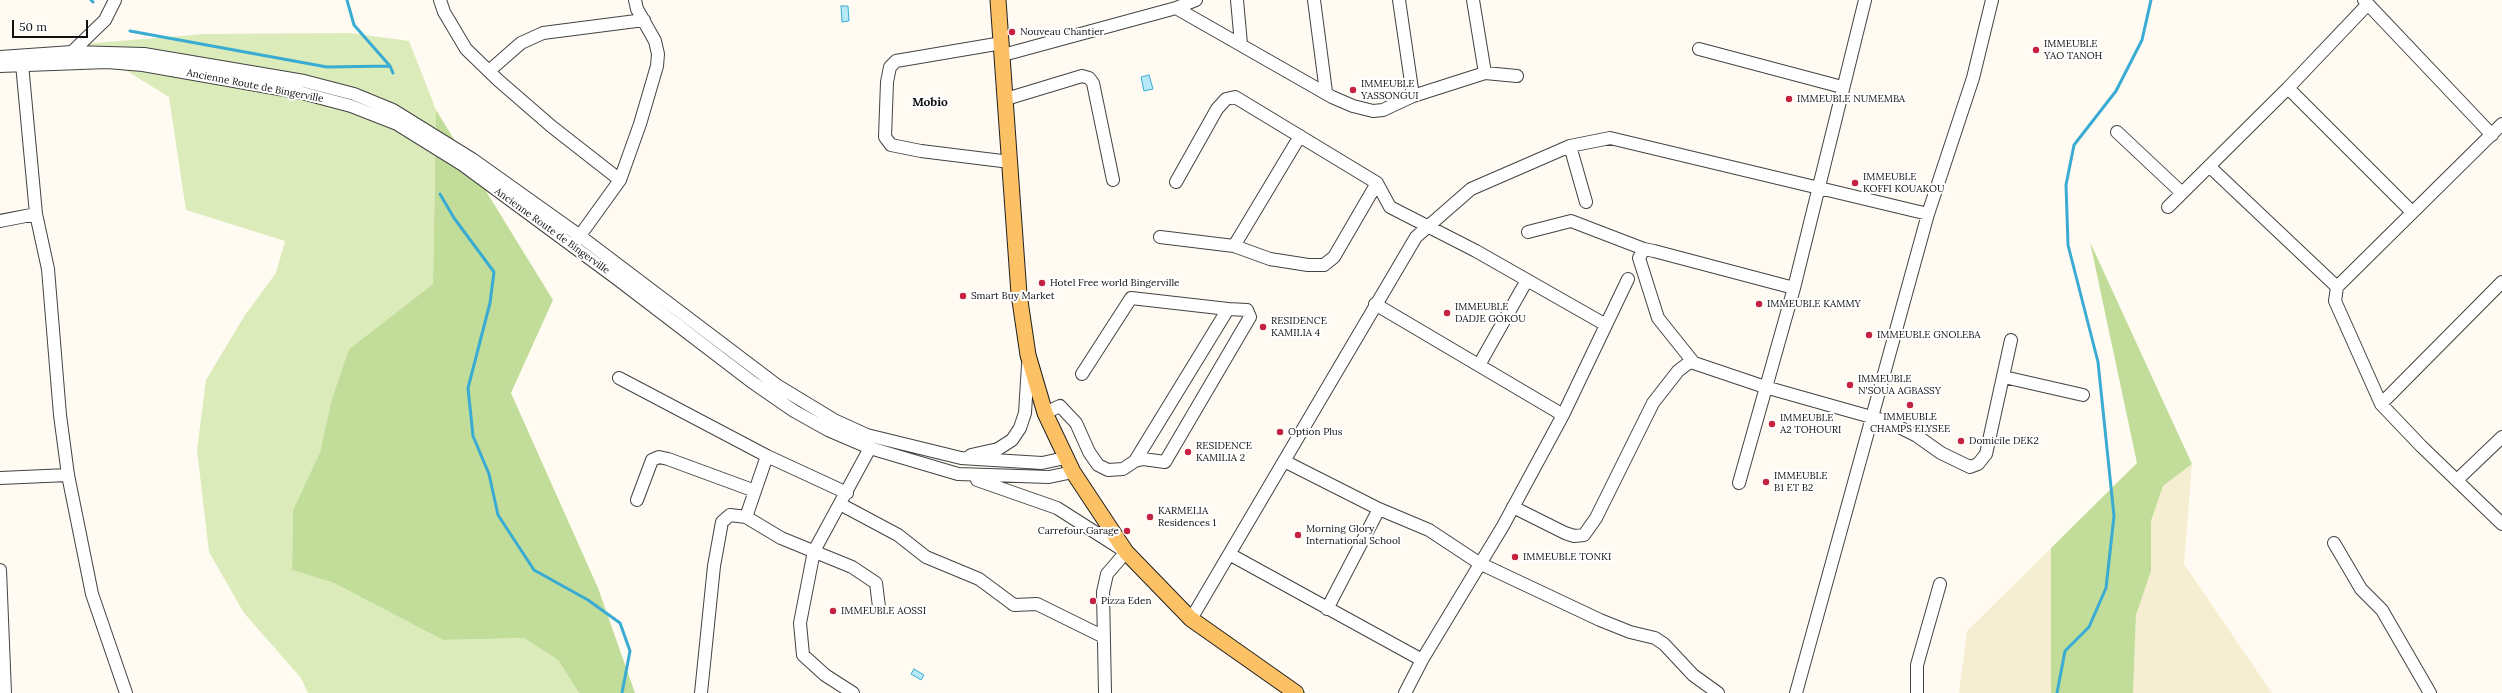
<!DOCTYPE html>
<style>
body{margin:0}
#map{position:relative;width:2502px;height:693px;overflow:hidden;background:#fffbf2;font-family:Lora,serif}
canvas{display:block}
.scale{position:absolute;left:12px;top:20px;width:76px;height:18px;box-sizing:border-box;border:2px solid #101010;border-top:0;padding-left:5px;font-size:12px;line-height:14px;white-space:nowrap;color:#101010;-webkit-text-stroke:3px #fff;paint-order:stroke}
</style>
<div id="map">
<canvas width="2502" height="693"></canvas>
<div class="scale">50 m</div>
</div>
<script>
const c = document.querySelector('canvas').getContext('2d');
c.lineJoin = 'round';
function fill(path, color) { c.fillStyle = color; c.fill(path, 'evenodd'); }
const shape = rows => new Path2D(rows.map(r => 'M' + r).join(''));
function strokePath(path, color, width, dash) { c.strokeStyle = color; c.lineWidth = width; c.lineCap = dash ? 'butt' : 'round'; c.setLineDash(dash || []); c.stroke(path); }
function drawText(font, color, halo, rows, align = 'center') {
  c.font = font + ' Lora,serif'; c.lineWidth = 4; c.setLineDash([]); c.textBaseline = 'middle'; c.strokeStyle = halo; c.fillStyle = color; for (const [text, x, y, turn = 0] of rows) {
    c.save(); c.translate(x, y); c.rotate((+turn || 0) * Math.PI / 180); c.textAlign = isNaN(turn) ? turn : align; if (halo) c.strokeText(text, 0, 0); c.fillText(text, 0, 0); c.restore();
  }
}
fill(shape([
 [2192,464,2184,564,2272,693,2133,693,2136,615,2151,571,2151,521,2163,486],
 [2051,548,2051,693,1959,693,1967,631]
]), '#f6eed1');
fill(shape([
 [350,33,409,41,436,110,433,284,349,349,332,398,320,452,293,510,292,570,334,583,443,640,524,638,558,660,579,693,308,693,301,678,244,613,209,552,197,450,206,380,245,315,276,273,285,241,186,210,169,97,83,44,204,34]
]), '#dbebba');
fill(shape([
 [436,110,553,300,511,393,598,588,635,693,579,693,558,660,524,638,443,640,334,583,292,570,293,510,320,452,332,398,349,349,433,284],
 [2090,242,2192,464,2163,486,2151,521,2151,571,2136,615,2133,693,2051,693,2051,548,2137,463]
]), '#c1dd99');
const water = shape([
 [841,6,848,6,849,21,842,22,841,6],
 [1149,75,1153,89,1144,91,1141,77,1149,75],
 [914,669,924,675,921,680,911,674,914,669]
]);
fill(water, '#b5e9f8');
strokePath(water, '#3aabd2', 1);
strokePath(shape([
 [91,0,93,2],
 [347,0,354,25,390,66],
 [130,31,327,67,390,66,393,73],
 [440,194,454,218,494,272,490,303,468,388,473,436,489,474,498,515,534,570,588,600,620,623,630,651,622,693],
 [2057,693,2065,651,2089,627,2106,588,2114,516,2098,362,2068,245,2066,185,2074,145,2116,91,2142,40,2151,0]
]), '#3aabd2', 3);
const minor = shape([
 [440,0,444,12,466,49,498,80,551,126,620,180],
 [1237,0,1241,44],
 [1314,0,1326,92],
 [1399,0,1413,96],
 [1473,0,1485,73],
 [2364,0,2492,135],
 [1176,8,1332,97,1353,106,1373,111,1383,110,1413,96,1485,73,1517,76],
 [1002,43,896,61,890,67,887,82,885,137,891,145,921,151,1010,162],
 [1699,49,1842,87],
 [72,52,105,20,115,0],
 [1003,55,1176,8,1196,0],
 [0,57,72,52,144,54,304,81,354,94,393,110,472,159,580,236,778,386,834,420,867,435,961,458,1042,463,1065,458],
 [22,64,36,214,48,269,60,415,68,475,92,594,126,693],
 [0,66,107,62,143,65,302,93,351,106,397,124,463,165,616,278,752,382,794,411,828,430,870,448,958,474,1049,477,1073,472],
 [489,71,521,43,543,33,644,20],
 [2288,88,2411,211],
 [1006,99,1082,76,1089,78,1093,83,1113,180],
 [2502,124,2337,287,2335,301,2381,404,2421,446,2502,524],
 [2117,132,2182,193],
 [1570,146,1586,202],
 [2209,166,2337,287],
 [1176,182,1217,109,1226,99,1235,97,1377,183,1390,207,1476,251,1606,325],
 [2168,207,2288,88,2368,4],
 [0,221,36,214],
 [1528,232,1571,221,1644,249],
 [1160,237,1234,246,1270,259,1308,265,1324,265,1334,257,1377,183],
 [576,241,620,180,640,124,657,66,658,54,655,41,637,9,635,0],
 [1234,246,1300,136],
 [1794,288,1654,251,1644,249,1639,258,1658,318,1694,363,1765,387,1889,422,1917,436,1941,453,1970,467,1978,464,1986,454,2011,340],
 [1375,304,1563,415],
 [1479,365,1527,280],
 [2004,377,2083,395],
 [619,378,767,456,847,493],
 [2381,404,2502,282],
 [1045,413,1060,406,1076,423,1089,452,1098,465,1108,470,1123,469,1135,461,1228,309,1131,298,1082,374],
 [971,455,998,449,1012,440,1020,428,1025,413,1028,365],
 [1135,461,1143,459,1165,462,1250,317,1247,310,1228,309],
 [1284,461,1379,509,1429,530,1479,563,1600,620,1630,632,1655,638,1664,644,1693,675,1718,693],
 [0,478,68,475],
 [977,480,1057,508,1126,552,1107,574,1103,592,1105,693],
 [2457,480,2502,437],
 [1739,483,1794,288,1865,0],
 [637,500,652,460,659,457,668,459,755,491],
 [840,504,898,535,926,557,979,579,1014,605,1037,604,1104,637],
 [1513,507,1565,533,1574,536,1584,535,1596,518,1653,403,1678,371,1691,361],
 [746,517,767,456],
 [2334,543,2361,589,2382,610,2430,693],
 [1231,555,1422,660],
 [0,570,5,693],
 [1327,609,1379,509],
 [1191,619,1416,237,1471,189,1570,146,1610,138,1928,214],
 [701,693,714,566,722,522,730,515,746,517,781,538,852,567,876,583,879,607],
 [853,693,825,675,803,655,800,623,814,551,870,448],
 [1405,693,1422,660,1503,526,1563,415,1628,279],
 [1796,693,1928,214,1973,78,1992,0],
 [1917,693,1917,665,1940,584]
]);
const major = shape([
 [998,0,1019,294,1028,355,1045,413,1073,472,1126,552,1191,619,1296,693]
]);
strokePath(minor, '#434343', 14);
strokePath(major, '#212121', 17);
strokePath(minor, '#fff', 12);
strokePath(major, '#fcc165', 15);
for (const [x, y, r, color] of [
 [1012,32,4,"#c52242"],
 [2036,50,4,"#c52242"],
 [1353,90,4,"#c52242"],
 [1789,99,4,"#c52242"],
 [1855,183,4,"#c52242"],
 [1042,283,4,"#c52242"],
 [963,296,4,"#c52242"],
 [1759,304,4,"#c52242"],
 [1447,313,4,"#c52242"],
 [1263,327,4,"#c52242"],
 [1869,335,4,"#c52242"],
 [1850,385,4,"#c52242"],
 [1910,405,4,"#c52242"],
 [1772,424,4,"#c52242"],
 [1280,432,4,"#c52242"],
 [1961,441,4,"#c52242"],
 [1188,452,4,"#c52242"],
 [1766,482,4,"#c52242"],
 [1150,517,4,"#c52242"],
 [1127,531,4,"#c52242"],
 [1298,535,4,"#c52242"],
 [1515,557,4,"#c52242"],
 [1093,601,4,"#c52242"],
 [833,611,4,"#c52242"]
]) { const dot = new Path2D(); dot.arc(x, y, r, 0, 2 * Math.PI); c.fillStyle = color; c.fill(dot); strokePath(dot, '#fff', 1.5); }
drawText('10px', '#101010', '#fff', [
 ["Nouveau Chantier",1020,32],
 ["IMMEUBLE",2044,44],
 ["YAO TANOH",2044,56],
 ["IMMEUBLE",1361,84],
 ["YASSONGUI",1361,96],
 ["IMMEUBLE NUMEMBA",1797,99],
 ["IMMEUBLE",1863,177],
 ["KOFFI KOUAKOU",1863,189],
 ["Hotel Free world Bingerville",1050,283],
 ["Smart Buy Market",971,296],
 ["IMMEUBLE KAMMY",1767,304],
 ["IMMEUBLE",1455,307],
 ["DADJE GOKOU",1455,319],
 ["RESIDENCE",1271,321],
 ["KAMILIA 4",1271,333],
 ["IMMEUBLE GNOLEBA",1877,335],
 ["IMMEUBLE",1858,379],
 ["N'SOUA AGBASSY",1858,391],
 ["IMMEUBLE",1910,417,"center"],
 ["CHAMPS ELYSEE",1910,429,"center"],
 ["IMMEUBLE",1780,418],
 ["A2 TOHOURI",1780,430],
 ["Option Plus",1288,432],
 ["Domicile DEK2",1969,441],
 ["RESIDENCE",1196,446],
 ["KAMILIA 2",1196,458],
 ["IMMEUBLE",1774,476],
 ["B1 ET B2",1774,488],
 ["KARMELIA",1158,511],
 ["Residences 1",1158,523],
 ["Morning Glory",1306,529],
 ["International School",1306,541],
 ["Carrefour Garage",1119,531,"right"],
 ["IMMEUBLE TONKI",1523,557],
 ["Pizza Eden",1101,601],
 ["IMMEUBLE AOSSI",841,611]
], 'left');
drawText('10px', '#101010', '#fff', [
 ["Ancienne Route de Bingerville",255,86,11],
 ["Ancienne Route de Bingerville",552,231,36]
]);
drawText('bold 12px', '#101010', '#fff', [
 ["Mobio",930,103]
]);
</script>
